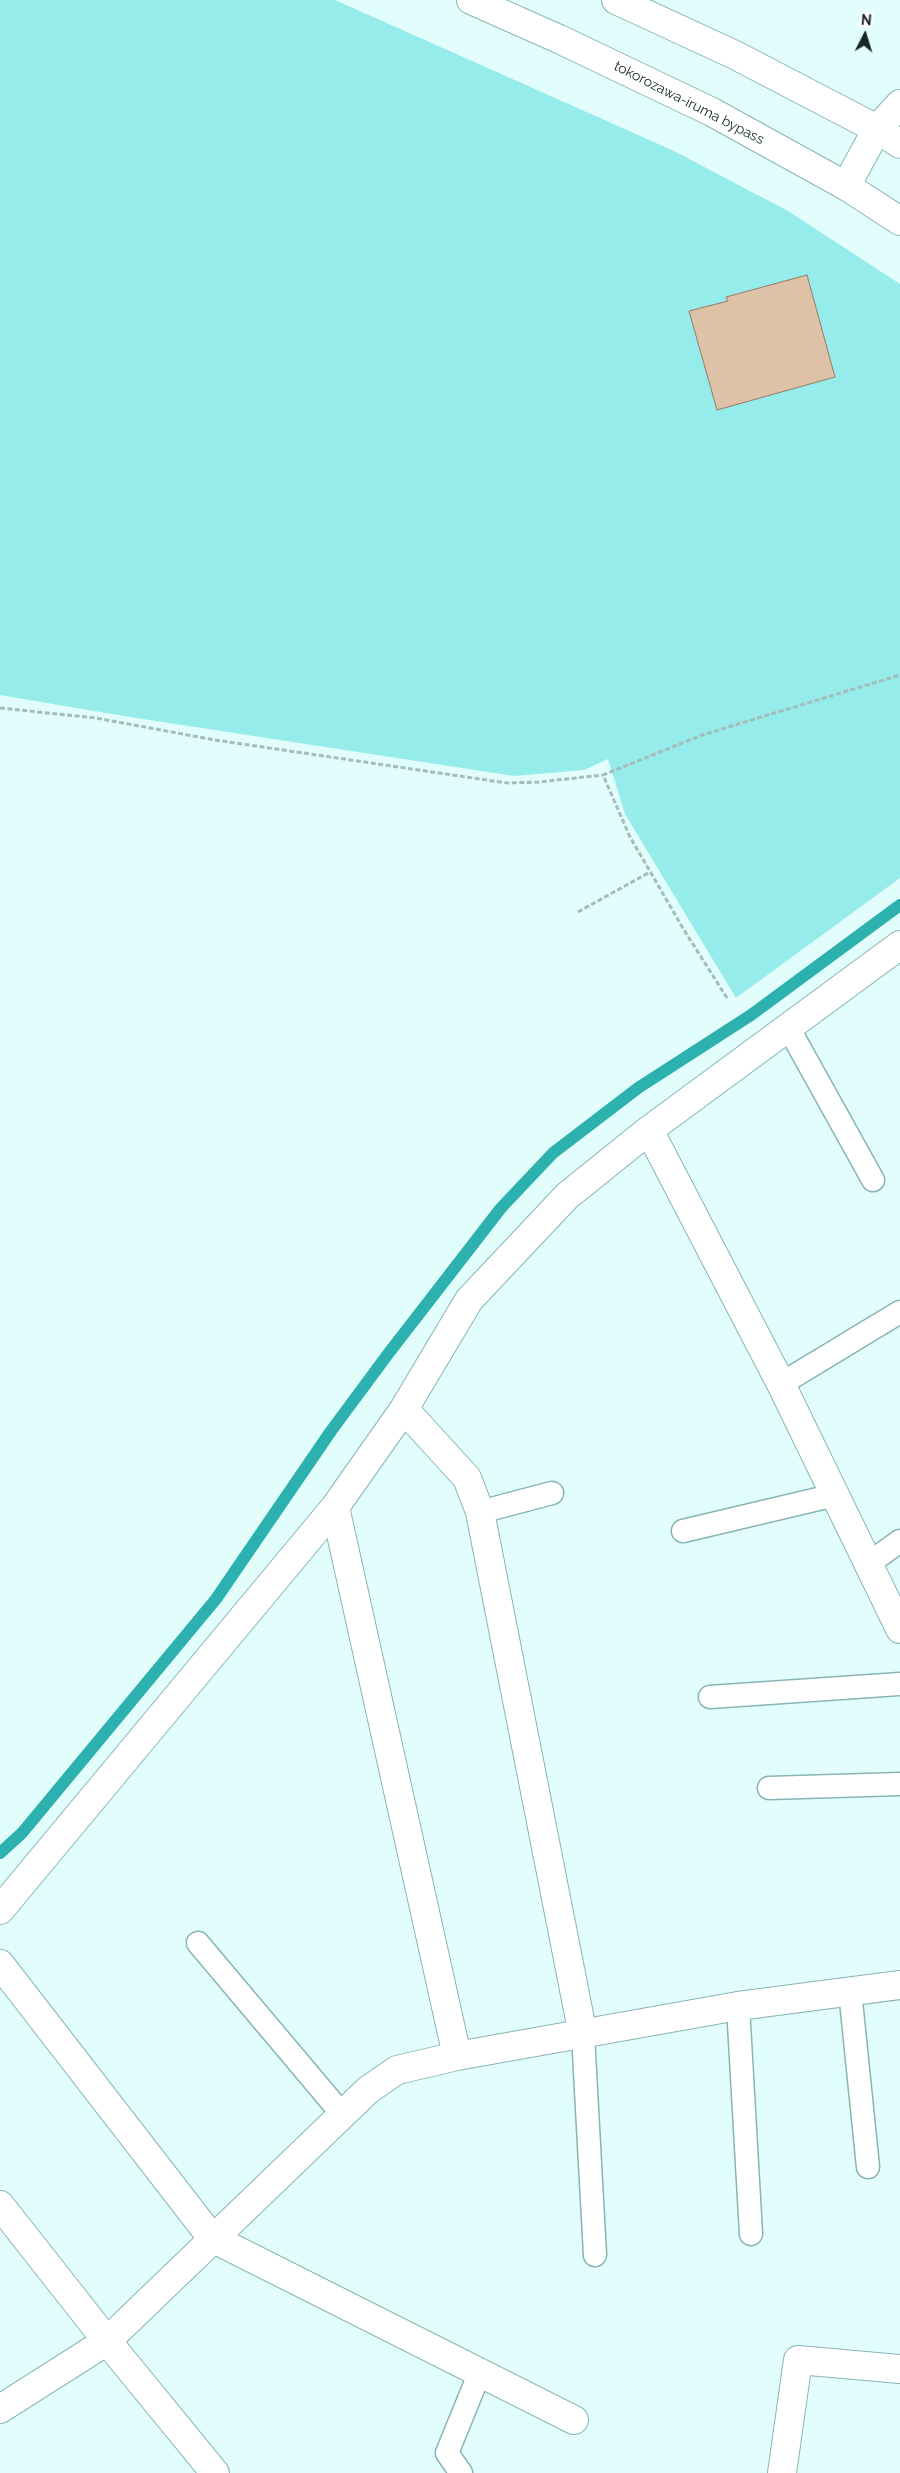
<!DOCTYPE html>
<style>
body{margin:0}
#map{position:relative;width:900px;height:2473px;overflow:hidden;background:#e2fefc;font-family:Raleway,sans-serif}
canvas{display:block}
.north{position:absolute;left:840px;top:10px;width:50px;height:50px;-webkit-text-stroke:4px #fff;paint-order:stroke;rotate:5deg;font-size:14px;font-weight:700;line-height:20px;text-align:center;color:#142625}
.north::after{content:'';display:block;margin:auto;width:18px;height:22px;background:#142625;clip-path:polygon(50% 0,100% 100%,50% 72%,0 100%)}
</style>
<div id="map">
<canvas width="900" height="2473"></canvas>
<div class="north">N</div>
</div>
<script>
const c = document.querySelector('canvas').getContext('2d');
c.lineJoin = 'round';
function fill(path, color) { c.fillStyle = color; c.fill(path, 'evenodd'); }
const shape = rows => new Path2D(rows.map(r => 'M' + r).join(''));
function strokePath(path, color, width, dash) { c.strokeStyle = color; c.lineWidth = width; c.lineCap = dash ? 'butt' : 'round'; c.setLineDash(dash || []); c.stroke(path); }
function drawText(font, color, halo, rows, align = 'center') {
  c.font = font + ' Raleway,sans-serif'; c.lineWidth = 4; c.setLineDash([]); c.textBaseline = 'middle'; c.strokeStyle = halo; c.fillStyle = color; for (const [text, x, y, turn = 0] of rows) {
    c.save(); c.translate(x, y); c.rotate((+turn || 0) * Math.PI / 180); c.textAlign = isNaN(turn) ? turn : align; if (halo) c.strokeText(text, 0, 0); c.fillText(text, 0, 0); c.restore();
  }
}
fill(shape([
 [0,0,335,0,674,151,788,211,900,284,900,878,736,998,625,814,608,759,584,770,514,776,130,717,0,695]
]), '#96ecea');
strokePath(shape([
 [0,1853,22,1833,216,1599,331,1431,388,1354,501,1208,553,1153,638,1088,751,1015,900,905]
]), '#2cb1af', 12);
const building = shape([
 [807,275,835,377,717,410,689,311,728,301,726,297,807,275]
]);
fill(building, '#dec2a8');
strokePath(building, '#957b63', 1);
const lane = shape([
 [788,1027,873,1180],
 [781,1384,900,1312],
 [480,1512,552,1493],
 [683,1531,835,1495],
 [868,1564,900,1541],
 [710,1697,900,1684],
 [769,1788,900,1784],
 [198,1943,342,2114],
 [850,1991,868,2167],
 [738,2006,751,2234],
 [583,2035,595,2255],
 [461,2473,447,2453,480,2372]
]);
const street = shape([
 [846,186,877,129,900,104],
 [649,1130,781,1384,900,1629],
 [404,1409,467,1478,480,1512,583,2035],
 [335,1507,457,2056],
 [0,1910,335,1507,404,1409,469,1300,567,1196,649,1130,900,945],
 [0,1964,212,2238,574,2420],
 [0,2205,107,2341,215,2473],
 [0,2409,107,2341,368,2090,397,2070,457,2056,738,2006,900,1985],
 [782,2473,798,2360,900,2369]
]);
const highway = shape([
 [471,0,559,39,712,112,846,186,900,221],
 [616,0,735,55,877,129,900,144]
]);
strokePath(lane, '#88b5b4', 25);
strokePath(street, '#88b5b4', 30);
strokePath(highway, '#88b5b4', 30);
strokePath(shape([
 [0,708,96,718,215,740,507,783,539,782,603,775],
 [578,912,650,872],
 [727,998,684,930,630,837,603,775,702,735,900,675]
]), '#a4bdbb', 3, [5, 2.5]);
strokePath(lane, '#fff', 22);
strokePath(street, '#fff', 28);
strokePath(highway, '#fff', 28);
drawText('14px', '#142625', '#fff', [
 ["tokorozawa-iruma bypass",689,103,27]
]);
</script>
